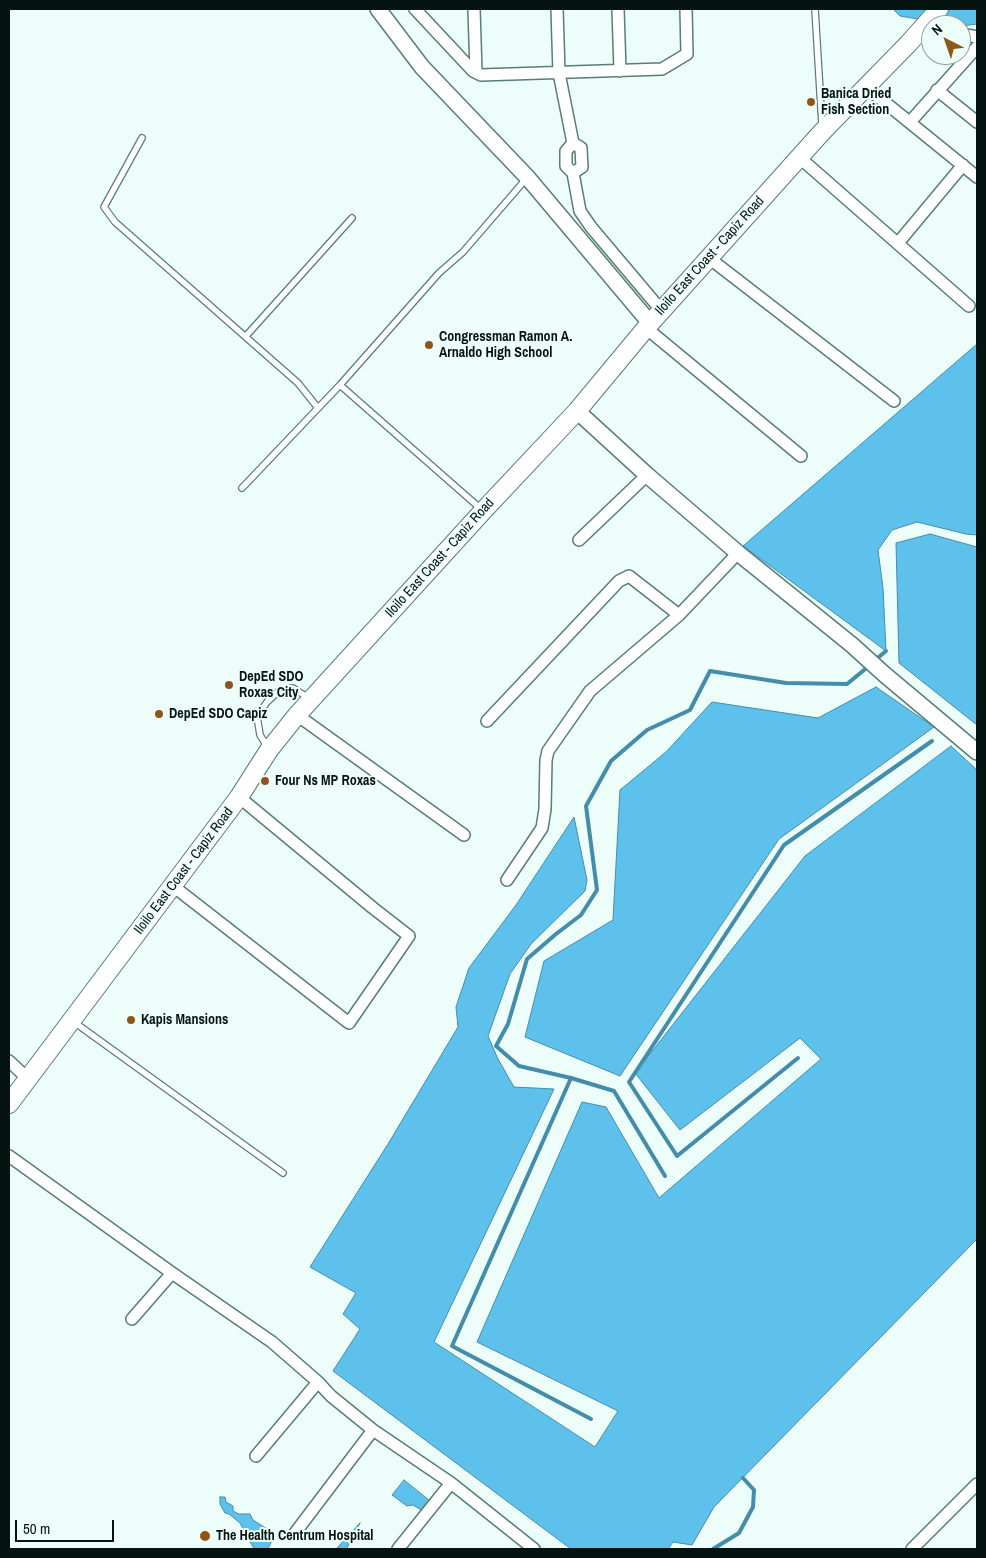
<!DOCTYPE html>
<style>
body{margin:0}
#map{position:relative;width:986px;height:1558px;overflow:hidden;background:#edfefa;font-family:"Archivo Narrow",sans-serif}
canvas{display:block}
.frame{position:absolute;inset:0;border:10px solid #051411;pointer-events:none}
.north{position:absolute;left:921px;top:15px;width:50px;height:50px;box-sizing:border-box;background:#edfefa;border:1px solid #90a09d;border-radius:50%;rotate:319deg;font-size:14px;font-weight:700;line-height:20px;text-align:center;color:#051411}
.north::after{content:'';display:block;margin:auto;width:18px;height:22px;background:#915616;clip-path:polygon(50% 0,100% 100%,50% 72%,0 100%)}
.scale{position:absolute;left:15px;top:1520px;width:99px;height:22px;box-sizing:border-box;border:2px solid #051411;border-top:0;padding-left:6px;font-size:15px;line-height:18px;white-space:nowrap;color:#051411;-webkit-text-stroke:4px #edfefa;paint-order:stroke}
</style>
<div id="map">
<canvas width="986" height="1558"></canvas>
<div class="frame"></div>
<div class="north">N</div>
<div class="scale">50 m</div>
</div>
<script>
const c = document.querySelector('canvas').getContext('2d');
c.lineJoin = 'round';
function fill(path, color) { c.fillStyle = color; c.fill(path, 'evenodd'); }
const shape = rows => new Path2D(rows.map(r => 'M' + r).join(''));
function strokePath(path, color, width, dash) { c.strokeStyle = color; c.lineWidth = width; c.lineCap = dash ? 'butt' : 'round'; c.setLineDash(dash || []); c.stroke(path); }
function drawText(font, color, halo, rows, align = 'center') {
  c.font = font + ' "Archivo Narrow",sans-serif'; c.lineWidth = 4; c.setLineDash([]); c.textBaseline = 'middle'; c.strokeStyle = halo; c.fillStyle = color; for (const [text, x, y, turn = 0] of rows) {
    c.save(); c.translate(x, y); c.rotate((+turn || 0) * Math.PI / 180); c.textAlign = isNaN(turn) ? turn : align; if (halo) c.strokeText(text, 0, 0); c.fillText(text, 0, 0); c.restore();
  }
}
const water = shape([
 [893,9,977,9,977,24,962,26,961,25,954,25,900,16,893,9],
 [977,344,977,535,966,534,917,522,892,530,878,550,883,588,886,651,743,546,977,344],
 [930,534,977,547,977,725,899,663,896,543,930,534],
 [876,687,934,727,779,839,620,1076,525,1037,544,961,613,920,620,790,666,752,712,702,818,718,876,687],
 [951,746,977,770,977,1239,714,1507,692,1545,673,1542,668,1549,571,1549,333,1371,360,1329,343,1314,356,1293,310,1267,388,1144,458,1027,456,1007,469,968,516,905,574,817,587,880,585,891,531,944,510,974,488,1036,498,1059,514,1087,554,1089,434,1342,595,1447,618,1411,477,1342,582,1102,606,1107,659,1198,821,1059,800,1038,680,1130,635,1073,805,856,951,746],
 [404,1480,430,1501,423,1511,413,1505,407,1506,392,1495,404,1480],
 [220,1497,225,1497,226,1502,233,1506,233,1511,239,1514,250,1514,253,1520,275,1534,268,1549,257,1549,253,1547,240,1523,229,1514,225,1513,220,1504,220,1497],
 [360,1523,347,1548,347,1549,336,1549,360,1523]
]);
fill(water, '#5ec1eb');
strokePath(water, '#438daa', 1);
strokePath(shape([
 [874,661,886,651],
 [798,1058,677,1156,629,1082,784,845,932,741],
 [571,1078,614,1091,665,1176],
 [591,1419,452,1346,571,1078,519,1066,496,1046,508,1024,527,959,556,934,581,915,597,890,586,806,611,761,647,730,690,710,710,671,786,683,847,684,869,666],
 [713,1549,739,1533,753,1507,754,1490,743,1478]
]), '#438daa', 4);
const lane = shape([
 [815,9,822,125],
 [142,138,104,207,115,222,298,383,318,408],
 [246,336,352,218],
 [340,385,481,509],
 [242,488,340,385,439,273,463,252,526,179],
 [268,748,260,735,257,716,267,702,279,691,293,688,310,699],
 [74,1022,283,1173]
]);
const street = shape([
 [415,9,473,71,481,75,662,69,687,54,686,9],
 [474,9,476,72],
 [557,9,559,73,573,143],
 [618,9,620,71],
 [961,34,977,37],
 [866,87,977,177],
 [937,90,977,122],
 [910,122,977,47],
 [800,158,969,306],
 [573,173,582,167,581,148,573,143,566,151,566,166,573,173,580,211,591,227,661,310],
 [898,243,963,165],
 [709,258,894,401],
 [646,328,801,456],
 [579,540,647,475],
 [297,715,464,835],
 [487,721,619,581,629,576,679,615],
 [507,880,542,828,545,809,546,760,548,751,590,691,679,615,738,553],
 [173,886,349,1023,409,936,373,908,239,797],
 [9,1061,28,1079],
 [9,1156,172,1273,272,1342,318,1382,331,1396,373,1430,451,1483,534,1549],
 [132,1319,172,1273],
 [256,1456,318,1382],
 [295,1533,373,1430],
 [398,1549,451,1483],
 [912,1549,977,1484]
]);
const secondary = shape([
 [378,9,422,67,528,178,650,323],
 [577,411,647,475,738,553,852,645,884,674,977,752]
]);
const primary = shape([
 [9,1104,239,797,269,750,297,715,483,511,577,411,646,328,822,132,909,43,939,9]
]);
strokePath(lane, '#567e76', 8);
strokePath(street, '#567e76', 14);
strokePath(secondary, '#567e76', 18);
strokePath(primary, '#567e76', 20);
strokePath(lane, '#fff', 5.5);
strokePath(street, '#fff', 11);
strokePath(secondary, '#fff', 15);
strokePath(primary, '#fff', 18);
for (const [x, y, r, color] of [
 [811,102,5,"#915616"],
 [429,345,5,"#915616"],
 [229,685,5,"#915616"],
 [159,714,5,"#915616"],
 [265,781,5,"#915616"],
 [131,1020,5,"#915616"],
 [205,1536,6,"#915616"]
]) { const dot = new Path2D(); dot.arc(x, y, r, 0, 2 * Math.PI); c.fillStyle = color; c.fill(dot); strokePath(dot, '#edfefa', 2); }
drawText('bold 14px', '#051411', '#edfefa', [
 ["Banica Dried",821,94],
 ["Fish Section",821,110],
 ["Congressman Ramon A.",439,337],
 ["Arnaldo High School",439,353],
 ["DepEd SDO",239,677],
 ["Roxas City",239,693],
 ["DepEd SDO Capiz",169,714],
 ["Four Ns MP Roxas",275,781],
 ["Kapis Mansions",141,1020],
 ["The Health Centrum Hospital",216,1536]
], 'left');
drawText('14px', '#051411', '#edfefa', [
 ["Iloilo East Coast - Capiz Road",710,256,-48],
 ["Iloilo East Coast - Capiz Road",440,558,-48],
 ["Iloilo East Coast - Capiz Road",184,871,-53]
]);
</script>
